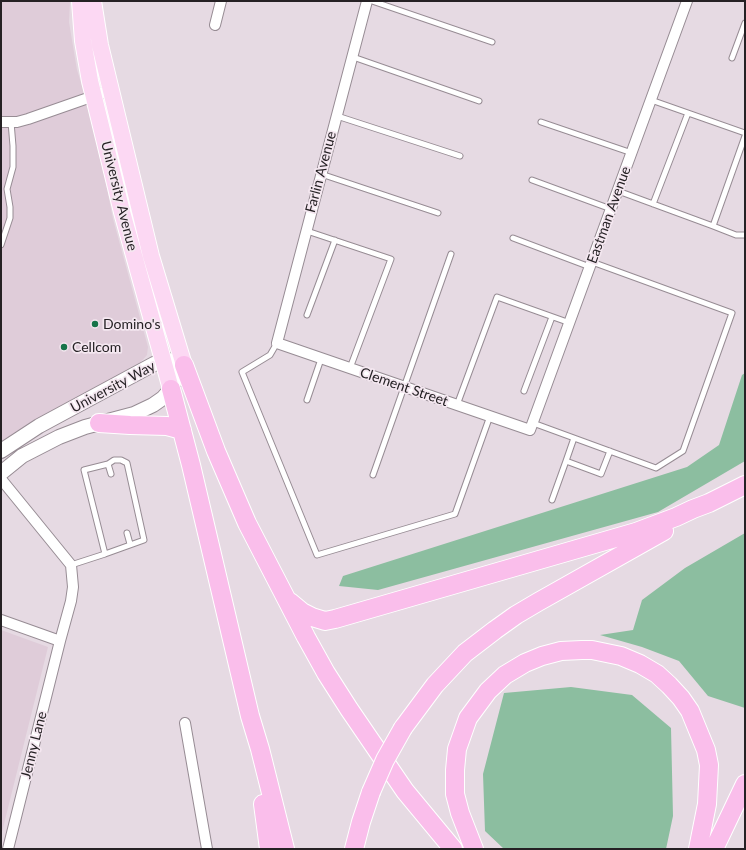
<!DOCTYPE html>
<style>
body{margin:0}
#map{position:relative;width:746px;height:850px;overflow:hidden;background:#e6dae3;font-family:Lato,sans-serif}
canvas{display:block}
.frame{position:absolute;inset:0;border:2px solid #252124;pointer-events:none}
</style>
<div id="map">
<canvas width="746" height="850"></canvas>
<div class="frame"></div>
</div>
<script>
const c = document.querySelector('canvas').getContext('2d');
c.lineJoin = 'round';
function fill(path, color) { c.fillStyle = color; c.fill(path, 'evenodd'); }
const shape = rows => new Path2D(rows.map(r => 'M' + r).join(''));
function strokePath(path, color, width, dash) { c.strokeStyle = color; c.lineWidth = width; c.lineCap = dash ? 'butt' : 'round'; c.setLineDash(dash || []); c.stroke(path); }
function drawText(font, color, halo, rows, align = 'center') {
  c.font = font + ' Lato,sans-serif'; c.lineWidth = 3.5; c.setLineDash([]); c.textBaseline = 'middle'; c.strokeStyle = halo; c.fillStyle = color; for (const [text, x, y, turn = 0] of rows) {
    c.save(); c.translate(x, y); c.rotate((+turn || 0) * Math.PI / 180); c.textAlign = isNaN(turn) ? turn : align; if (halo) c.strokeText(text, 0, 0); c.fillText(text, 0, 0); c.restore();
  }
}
fill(shape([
 [1,1,70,1,69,22,77,70,95,127,113,219,148,347,147,355,139,364,3,441,1,440],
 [1,630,48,647,1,836]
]), '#dfccd9');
fill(shape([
 [745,373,745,461,658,512,378,590,339,586,343,576,687,467,719,445,742,375],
 [745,533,745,708,708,696,679,661,642,647,600,635,633,630,642,600,685,568],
 [571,687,632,695,671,728,673,816,666,849,504,849,485,831,483,774,504,693]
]), '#8cbea0');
const lane = shape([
 [372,1,492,42],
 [353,57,479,101],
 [732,58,745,23],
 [651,100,745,133],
 [337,116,460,156],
 [541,122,632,153],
 [321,174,438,213],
 [532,180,611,209],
 [618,191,713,226,745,136],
 [653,204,688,113],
 [713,226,736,235,745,235],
 [307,231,391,259,350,368],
 [513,238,590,267],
 [1,245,10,218,10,207,7,189,13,167,13,146,11,122],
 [307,315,335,240],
 [277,343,270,355,242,372,317,555,455,514,490,416],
 [524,391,552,317],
 [307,400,321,359],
 [457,405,497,297,570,323],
 [533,423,656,468,683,451,732,313,592,262],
 [574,438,566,461,601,474,610,451],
 [108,464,111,474],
 [373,475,451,254],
 [552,500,566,461],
 [127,533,130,544],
 [71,565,105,554,144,540,127,463,121,460,114,460,108,464,84,470,105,554]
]);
const street = shape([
 [367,1,277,343,530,430,687,1],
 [215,25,221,1],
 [1,122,17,122,28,119,111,90],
 [1,479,71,565,73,587,71,601,60,641,8,849],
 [1,620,60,641],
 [185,723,207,849]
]);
const secondary = shape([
 [1,451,39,426,154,364,167,360,175,361,184,365,171,389,163,398,153,405,134,414,85,427,59,437,22,456,1,473]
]);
const primary = shape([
 [80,1,83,41,90,81,122,212,171,389],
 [93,1,100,45,151,256,184,365]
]);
const highway = shape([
 [184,365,216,451,247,523,306,637,326,673,349,709,405,791,453,849],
 [171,389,191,465,250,716,260,749,285,849],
 [99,423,130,425,167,426,182,430],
 [290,602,302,612,312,617,325,621,335,619,636,532,676,517,693,509,709,503,745,485],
 [403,728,435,685,465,653,495,630,516,615,538,602,664,531],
 [263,804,269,849],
 [354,849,361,822,371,792],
 [474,849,460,813,455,794,455,770,457,749,468,718,488,691,505,675,525,663,542,656,561,651,582,650,592,650,621,656,640,664,657,674,669,685,681,698,690,711,706,750,709,765,707,804,698,849],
 [714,849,745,784]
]);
strokePath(lane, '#978c94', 7);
strokePath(street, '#978c94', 12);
strokePath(secondary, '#978c94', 16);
strokePath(primary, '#fff', 18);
strokePath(highway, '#fff', 20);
strokePath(lane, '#fff', 5);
strokePath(street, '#fff', 10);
strokePath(secondary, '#fff', 14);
strokePath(primary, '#fcd8f3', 16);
strokePath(highway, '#fabeeb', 18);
const highwayBridge = shape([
 [371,792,385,760,403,728]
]);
strokePath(highwayBridge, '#fff', 20, []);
strokePath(highwayBridge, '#fabeeb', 18);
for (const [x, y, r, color] of [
 [95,324,4,"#167449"],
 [64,347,4,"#167449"]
]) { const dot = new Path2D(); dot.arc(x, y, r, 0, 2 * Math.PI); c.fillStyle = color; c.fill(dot); strokePath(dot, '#f4e7f0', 1.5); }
drawText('14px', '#252124', '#f4e7f0', [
 ["Farlin Avenue",321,172,-75],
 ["University Avenue",119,196,76],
 ["Eastman Avenue",609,215,-70],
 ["University Way",113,387,-28],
 ["Clement Street",404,387,19],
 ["Jenny Lane",34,745,-76]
]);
drawText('14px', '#252124', '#f4e7f0', [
 ["Domino's",103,324],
 ["Cellcom",72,347]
], 'left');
</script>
